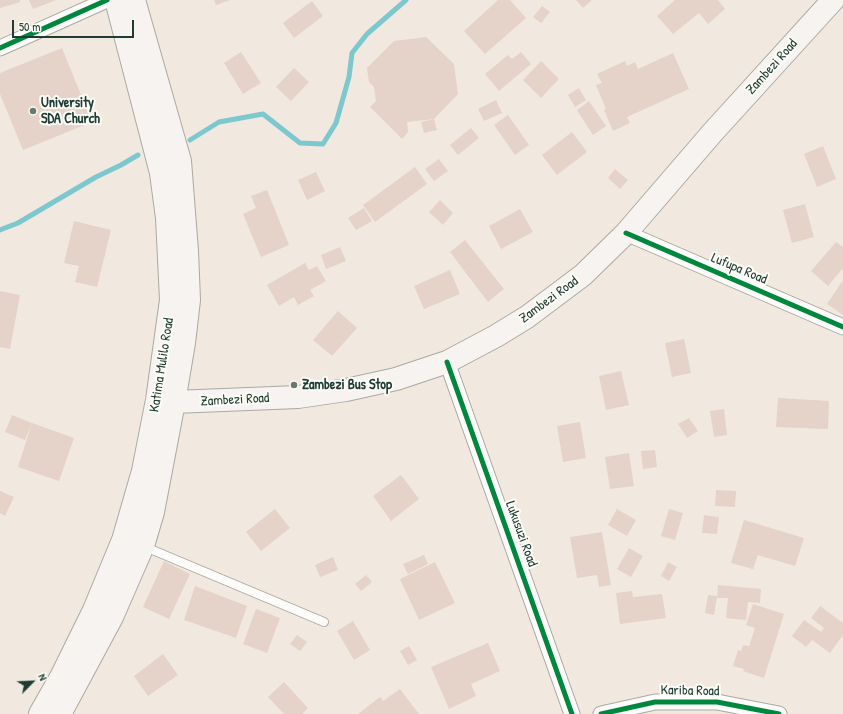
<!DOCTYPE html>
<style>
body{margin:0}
#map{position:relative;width:843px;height:714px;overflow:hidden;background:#f1e9df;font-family:"Patrick Hand",sans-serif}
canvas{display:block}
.north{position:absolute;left:12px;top:662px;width:40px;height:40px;-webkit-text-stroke:3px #fdfcf7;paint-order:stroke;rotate:66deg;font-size:11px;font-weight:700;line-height:16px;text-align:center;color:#1f3d34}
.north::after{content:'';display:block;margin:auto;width:14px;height:18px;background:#1f3d34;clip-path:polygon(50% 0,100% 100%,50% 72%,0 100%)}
.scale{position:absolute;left:12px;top:20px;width:122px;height:18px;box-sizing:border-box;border:2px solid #1f3d34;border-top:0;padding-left:5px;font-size:12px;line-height:14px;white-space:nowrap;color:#1f3d34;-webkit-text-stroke:3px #fdfcf7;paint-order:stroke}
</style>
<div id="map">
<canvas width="843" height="714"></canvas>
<div class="north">N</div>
<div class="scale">50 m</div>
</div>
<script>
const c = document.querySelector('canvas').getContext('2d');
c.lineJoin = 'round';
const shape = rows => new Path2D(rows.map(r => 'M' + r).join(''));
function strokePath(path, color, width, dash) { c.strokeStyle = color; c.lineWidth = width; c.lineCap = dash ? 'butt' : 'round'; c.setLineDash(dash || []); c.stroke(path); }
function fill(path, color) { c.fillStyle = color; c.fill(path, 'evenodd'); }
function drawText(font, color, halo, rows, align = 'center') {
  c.font = font + ' "Patrick Hand",sans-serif'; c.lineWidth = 4; c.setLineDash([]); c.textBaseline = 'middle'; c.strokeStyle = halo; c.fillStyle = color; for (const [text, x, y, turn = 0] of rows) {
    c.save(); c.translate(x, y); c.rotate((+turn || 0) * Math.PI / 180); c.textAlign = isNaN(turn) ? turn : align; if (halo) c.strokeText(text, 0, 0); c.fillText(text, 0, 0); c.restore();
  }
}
strokePath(shape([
 [190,140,219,122,263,114,300,143,323,144,336,123,349,77,352,53,367,34,406,0],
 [0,230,18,223,96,177,121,165,138,155]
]), '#7dc7ce', 5);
fill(shape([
 [0,0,20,0,20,2,0,8],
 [29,0,56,0,33,9],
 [214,0,230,0,216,5],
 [498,0,510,0,526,18,485,54,464,31],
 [576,0,592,0,583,8],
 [675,0,718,0,725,9,708,24,699,13,673,34,657,16],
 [312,1,323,16,294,38,283,23],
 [542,6,550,12,541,23,533,17],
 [426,37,454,64,458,94,434,119,407,122,408,132,402,139,370,107,376,101,374,87,369,82,367,68,394,41],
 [62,48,92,122,23,150,0,94,0,73],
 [241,52,261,83,243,94,224,63],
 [521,52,531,64,499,91,485,74,508,55,512,59],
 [673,53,689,89,627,117,630,123,613,131,604,110,606,109,596,85,602,83,597,74,625,61,627,66,635,62,638,69],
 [541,61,559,79,541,98,523,80],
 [294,68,309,82,291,101,276,87],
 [579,88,586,100,575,107,568,95],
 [496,100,502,113,484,121,478,109],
 [589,101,606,126,593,135,577,110],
 [508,115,529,145,515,155,494,125],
 [434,119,437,130,424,133,421,122],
 [471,128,479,138,458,155,450,145],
 [572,132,587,152,557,175,542,155],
 [823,146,836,179,817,187,804,154],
 [439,159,448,171,434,181,425,169],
 [415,167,427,184,375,222,363,205],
 [615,169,628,180,620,189,608,178],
 [316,172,325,191,307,200,298,180],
 [267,190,289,245,261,257,243,214,256,208,251,196],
 [440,200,453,213,443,225,429,212],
 [805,204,814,237,792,243,783,210],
 [364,208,372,221,356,230,348,218],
 [520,209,533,232,501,249,489,226],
 [74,221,111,230,97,287,75,282,79,266,64,263],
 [465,240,504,289,488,302,450,252],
 [836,242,843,247,843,268,828,286,811,271],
 [340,247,346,261,326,269,321,255],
 [305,263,309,270,317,266,326,281,310,290,314,296,298,305,294,297,279,306,267,285],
 [450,270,460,294,424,309,414,286],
 [843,280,843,315,827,304],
 [0,291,20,295,10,349,0,347],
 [338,311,357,328,332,356,313,340],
 [684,339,691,373,672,377,665,343],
 [621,371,629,405,606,410,599,376],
 [778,398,829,401,828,429,776,427],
 [724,409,727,435,714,437,710,411],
 [12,415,32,423,25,440,5,432],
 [689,418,698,431,687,438,678,424],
 [580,422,586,458,563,462,557,426],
 [32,423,74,438,59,481,18,467],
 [655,450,657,467,643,469,641,451],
 [629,453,634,486,610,489,605,457],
 [401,475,419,499,391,521,373,496],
 [716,490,736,491,735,507,715,506],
 [0,491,14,497,5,516,0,513],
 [275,509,290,528,261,551,246,532],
 [617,509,636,520,627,536,608,525],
 [669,509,683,513,675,540,661,536],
 [704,515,719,517,717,534,702,533],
 [744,520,804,538,795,566,758,555,753,569,731,563],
 [602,532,611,585,599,587,597,575,577,578,570,537],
 [629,548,643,556,631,577,617,569],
 [424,555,428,564,408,574,403,564],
 [333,557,338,570,320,577,315,565],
 [164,561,190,574,169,619,143,607],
 [435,562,455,603,419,620,400,579],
 [668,562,677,567,669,581,661,576],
 [366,575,372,582,361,591,355,584],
 [718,585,761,589,760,603,748,602,746,620,726,618,728,598,717,598],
 [195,586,247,606,236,638,184,620],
 [632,591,633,597,662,594,666,618,620,624,616,593],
 [708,595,717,596,714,615,705,613],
 [753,604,784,614,764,678,743,671,744,669,733,666,738,650,741,651,743,645,749,646,755,628,746,625],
 [820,606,843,623,843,635,830,653,812,640,806,647,792,636,804,620,821,632,824,628,811,618],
 [256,609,280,618,267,653,243,644],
 [353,621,370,650,354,660,337,631],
 [297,635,307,642,300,651,290,644],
 [488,643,500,671,471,684,476,696,449,709,431,667],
 [409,646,417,660,408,665,400,651],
 [163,654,178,675,148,696,134,676],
 [284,682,308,708,302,714,284,714,268,697],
 [400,689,419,714,358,714,380,697,383,701]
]), '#e5d2c8');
const lane = shape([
 [143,546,324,622]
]);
const street = shape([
 [0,48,107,0],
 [626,233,843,327],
 [447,362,572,714],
 [601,714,655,702,717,702,779,714]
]);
const secondary = shape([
 [157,400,174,402,298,397,346,390,396,379,447,362,496,336,527,317,583,275,626,233,713,132,833,0],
 [40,714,61,677,94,610,123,540,143,471,157,400,171,300,167,218,161,173,116,0],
 [60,714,112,617,143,546,153,512,174,402,184,343,189,300,187,251,180,161,134,0]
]);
strokePath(lane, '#aaa9a2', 10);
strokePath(street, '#aaa9a2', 17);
strokePath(secondary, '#aaa9a2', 24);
strokePath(lane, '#fdfcfa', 8);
strokePath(street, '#fdfcfa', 15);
strokePath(secondary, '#f7f3f0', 22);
strokePath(shape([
 [0,48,107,0],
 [626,233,843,327],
 [447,362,572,714],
 [601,714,655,702,717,702,779,714]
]), '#00873e', 5);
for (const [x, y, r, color] of [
 [33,111,4,"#687970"],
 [294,385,4,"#687970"]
]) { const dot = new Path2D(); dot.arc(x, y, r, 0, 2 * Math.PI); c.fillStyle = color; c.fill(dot); strokePath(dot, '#fdfcf7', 1.5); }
drawText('14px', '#1f3d34', '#fdfcf7', [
 ["Zambezi Road",772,67,-48],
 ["Lufupa Road",739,269,23],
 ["Zambezi Road",549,300,-36],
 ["Katima Mulilo Road",162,365,-81],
 ["Zambezi Road",235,400,-3],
 ["Lukusuzi Road",521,534,70],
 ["Kariba Road",690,691,1]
]);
drawText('bold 14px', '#1f3d34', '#fdfcf7', [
 ["University",41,103],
 ["SDA Church",41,119],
 ["Zambezi Bus Stop",302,385]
], 'left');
</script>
